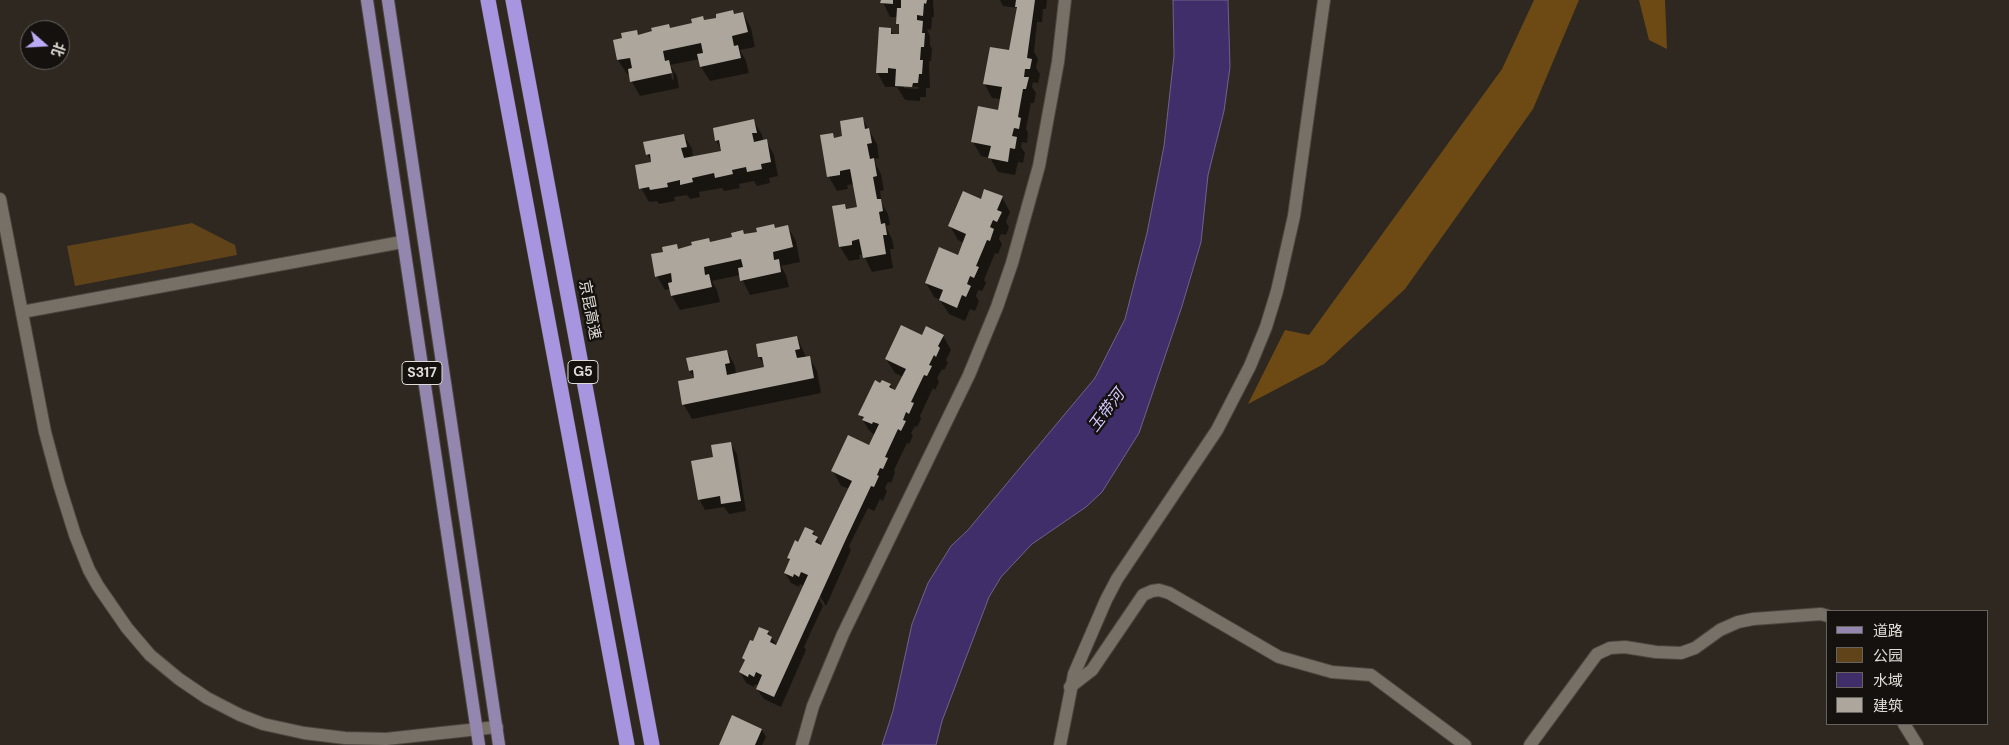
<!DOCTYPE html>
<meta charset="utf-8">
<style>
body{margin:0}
#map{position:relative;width:2009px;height:745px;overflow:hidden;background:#2e2820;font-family:"DM Sans","Noto Sans SC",sans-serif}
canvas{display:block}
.legend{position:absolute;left:1826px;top:610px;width:162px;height:115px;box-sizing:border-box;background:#14110e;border:1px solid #66625e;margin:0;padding:6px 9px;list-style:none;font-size:15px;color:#e0dcd7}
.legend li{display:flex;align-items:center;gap:10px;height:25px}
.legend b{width:25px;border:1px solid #66625e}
.north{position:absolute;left:20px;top:20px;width:50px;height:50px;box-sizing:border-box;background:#14110e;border:1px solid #66625e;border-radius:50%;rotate:109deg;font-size:14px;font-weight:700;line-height:20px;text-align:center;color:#e0dcd7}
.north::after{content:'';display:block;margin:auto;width:18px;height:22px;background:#bbaaf6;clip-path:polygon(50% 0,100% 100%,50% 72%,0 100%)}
</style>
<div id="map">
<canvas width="2009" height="745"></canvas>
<ul class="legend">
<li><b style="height:6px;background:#9487af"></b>道路</li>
<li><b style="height:14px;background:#604319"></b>公园</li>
<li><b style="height:14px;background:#402e6b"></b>水域</li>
<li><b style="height:14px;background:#ada69d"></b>建筑</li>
</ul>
<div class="north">北</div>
</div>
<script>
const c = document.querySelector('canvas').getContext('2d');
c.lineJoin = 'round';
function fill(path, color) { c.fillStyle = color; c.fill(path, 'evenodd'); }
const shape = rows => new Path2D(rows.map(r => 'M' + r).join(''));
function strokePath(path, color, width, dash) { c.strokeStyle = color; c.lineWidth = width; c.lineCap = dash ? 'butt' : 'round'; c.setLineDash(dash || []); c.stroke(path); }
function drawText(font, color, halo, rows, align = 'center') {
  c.font = font + ' "DM Sans","Noto Sans SC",sans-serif'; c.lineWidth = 5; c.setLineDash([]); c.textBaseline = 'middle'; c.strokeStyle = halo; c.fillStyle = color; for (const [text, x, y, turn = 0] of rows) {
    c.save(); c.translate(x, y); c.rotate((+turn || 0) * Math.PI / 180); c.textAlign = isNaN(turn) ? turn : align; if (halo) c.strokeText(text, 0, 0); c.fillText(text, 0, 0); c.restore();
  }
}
fill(shape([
 [192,223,235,245,237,255,75,286,67,246]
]), '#604319');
fill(shape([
 [1534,0,1579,0,1533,109,1405,289,1324,364,1248,404,1285,330,1309,335,1502,69],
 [1639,0,1665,0,1667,49,1649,40]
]), '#6d4a14');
const water = shape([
 [1173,0,1228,0,1230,67,1224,111,1208,175,1201,242,1182,306,1139,433,1102,492,1086,507,1032,544,1001,577,989,597,942,721,936,745,882,745,893,711,912,624,928,583,951,546,968,530,1095,378,1125,319,1147,233,1164,146,1174,56,1173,0]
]);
fill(water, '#402e6b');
strokePath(water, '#70628b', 1);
fill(shape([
 [882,0,933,0,934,17,932,17,931,30,927,29,930,36,930,45,932,49,931,61,929,61,930,88,926,88,926,97,920,97,920,101,905,100,897,87,885,87,877,72,890,29,894,35,900,36,898,17,890,17],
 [904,86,919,87,918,89,904,88],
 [1000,0,1047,0,1046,9,1043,9,1042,22,1037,22,1034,52,1038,59,1036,68,1040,74,1038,83,1033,82,1032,87,1036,93,1034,103,1031,103,1026,129,1028,133,1027,143,1022,142,1021,147,1025,153,1023,163,1018,162,1015,175,998,172,990,158,981,156,973,142,999,111,1001,99,992,98,984,83,1010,52,1018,8,1003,6],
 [733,11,735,15,743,13,751,28,755,47,740,50,746,61,749,73,710,81,701,67,700,59,670,65,677,76,679,88,640,96,632,82,630,74,627,74,618,60,614,41,624,39,636,31,639,36,718,19],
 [670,68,673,72,674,79,672,80],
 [862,118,877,144,879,158,875,159,876,164,881,174,884,190,880,191,882,204,888,214,890,225,886,226,887,229,892,239,894,249,890,249,893,268,872,272,863,254,859,255,860,259,849,261,840,247,834,207,845,205,848,210,858,208,854,184,847,185,848,189,837,191,829,177,822,136,833,135,835,139,843,137],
 [754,121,762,135,763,141,766,140,774,155,778,176,769,178,770,183,757,186,754,181,739,184,740,188,724,191,722,188,699,192,700,197,690,199,687,195,674,197,675,201,659,204,657,201,649,202,641,188,652,163,647,154,684,135,692,149,693,158,723,152,716,141],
 [1002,197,1010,212,1006,222,1009,227,1006,235,1001,234,999,239,1002,244,998,254,995,253,984,280,986,283,982,291,978,290,976,296,979,301,975,311,970,309,965,321,949,314,940,300,934,297,926,283,958,257,964,243,958,240,950,226,981,200],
 [787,226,796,241,800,262,781,266,786,275,789,287,750,295,740,275,712,281,717,290,720,302,680,310,672,296,670,289,665,290,657,276,664,253,676,245,679,250,693,246,708,239,710,243,734,238,743,232,745,235],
 [943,336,951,350,946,360,948,363,944,370,942,369,937,378,939,382,935,390,933,388,920,416,921,419,917,427,915,426,911,433,913,436,909,444,907,443,894,470,895,473,891,483,888,482,885,488,887,491,883,501,880,499,874,511,868,508,849,546,851,550,826,606,817,591,815,592,823,606,804,647,806,650,781,707,764,699,757,689,759,686,755,684,754,687,746,683,740,672,745,661,743,658,753,643,768,632,777,646,804,586,800,584,799,587,791,583,785,573,790,561,788,558,798,543,813,532,822,546,850,489,841,486,833,471,870,447,875,436,868,429,860,415,881,384,890,385,896,392,903,377,895,373,886,359,922,337],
 [797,337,806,357,809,357,817,371,821,393,692,419,684,405,695,379,690,371,687,359,727,351,735,366,736,374,766,368,759,357,757,345],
 [730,443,737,454,746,511,729,514,724,507,705,510,699,499,715,458],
 [733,717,762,730,766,737,762,745,720,745]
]), '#0007');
fill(shape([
 [881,0,893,0,893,4,880,3],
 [901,0,927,0,926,4,924,3,923,16,917,15,917,20,923,21,922,33,925,33,924,47,921,47,920,60,923,60,922,74,919,74,918,83,913,83,912,87,895,86,896,69,888,68,888,73,876,73,879,27,891,28,891,34,899,34,899,24,896,24,897,8,901,8],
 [1016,0,1035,0,1027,58,1032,59,1030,69,1025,69,1024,77,1029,77,1026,89,1023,89,1018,117,1021,118,1019,129,1014,128,1012,136,1017,137,1015,149,1010,148,1008,162,988,158,991,146,971,142,978,106,998,110,1002,87,983,84,990,47,1009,50,1017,7,1015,7],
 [733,10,734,14,743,12,748,32,732,36,734,46,738,45,741,58,700,67,697,54,703,53,701,43,663,51,665,61,669,60,672,73,630,82,628,69,632,68,630,58,617,60,613,40,622,38,621,33,637,30,638,35,652,31,651,28,669,24,670,28,692,23,691,19,703,16,704,20,716,18,716,14],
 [863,117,865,129,869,128,872,143,867,144,870,159,874,158,877,176,873,177,877,199,881,199,883,211,879,212,881,224,885,223,887,235,883,235,886,254,863,258,859,239,852,241,852,245,839,247,832,206,845,204,846,209,857,207,850,169,840,171,840,175,827,177,820,135,833,133,834,138,842,136,840,121],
 [754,119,757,133,752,133,754,142,767,139,771,162,761,164,762,169,747,172,746,167,732,170,733,174,715,178,714,173,692,178,693,182,680,185,680,180,667,183,668,187,650,190,649,187,639,189,635,165,651,162,650,154,646,155,643,142,684,134,687,147,681,148,684,158,721,151,719,140,715,141,713,128],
 [984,189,1003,196,997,210,1002,212,997,222,993,220,990,227,994,229,990,241,987,240,976,266,979,267,974,278,970,276,967,284,971,286,966,297,962,295,957,308,939,300,943,290,925,283,939,247,958,255,966,234,948,226,963,191,981,199],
 [774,224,775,228,788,225,793,247,773,252,774,260,779,259,781,272,740,281,738,268,743,267,741,259,704,267,705,275,709,274,712,287,671,296,668,283,672,282,671,273,655,277,651,254,663,252,662,247,677,244,678,249,692,245,691,242,709,238,710,242,732,237,731,233,743,230,744,234,757,232,756,228],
 [901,325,922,335,926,326,944,335,938,346,940,348,936,357,934,355,929,365,932,366,927,376,924,375,911,402,914,403,909,414,906,412,903,420,906,421,901,431,898,429,885,457,888,458,883,469,880,468,877,475,879,476,874,487,871,486,846,539,774,697,756,689,762,675,756,672,754,677,749,674,748,677,739,672,745,660,742,658,750,640,753,641,759,627,769,631,767,634,772,637,770,642,776,645,808,575,801,572,799,577,794,574,793,577,784,573,790,559,787,558,795,540,798,542,805,527,814,531,812,534,818,537,815,542,821,545,848,489,852,481,831,471,848,435,869,445,879,424,873,422,872,424,862,420,864,417,858,415,875,380,880,383,882,380,891,384,889,387,895,390,906,369,885,359],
 [797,336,800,349,795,350,797,358,810,356,814,378,682,405,678,381,694,378,693,370,689,371,686,358,727,350,730,363,725,364,727,375,764,367,762,357,758,357,756,344],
 [731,442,741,501,721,504,720,496,698,500,691,461,713,457,711,445],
 [732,715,762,729,755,745,719,745]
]), '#ada69d');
const minor = shape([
 [22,312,402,242],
 [1070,687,1092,670,1143,595,1152,591,1159,590,1169,593,1279,657,1332,672,1371,675,1465,745],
 [1904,724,1917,745],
 [1530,745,1597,654,1610,648,1625,647,1656,652,1681,653,1695,648,1720,630,1738,622,1753,619,1821,614,1828,616]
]);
const tertiary = shape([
 [0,199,45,432,59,484,75,535,89,570,98,586,127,628,150,655,179,679,207,698,240,715,263,724,304,733,345,738,386,739,497,727],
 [802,745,813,706,843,634,969,375,997,307,1012,263,1039,166,1058,62,1065,0],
 [1060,745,1074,674,1106,600,1117,579,1217,430,1250,366,1266,327,1277,291,1294,216,1324,0]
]);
const primary = shape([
 [367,0,479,745],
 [388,0,499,745]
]);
const motorway = shape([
 [488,0,627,745],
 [513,0,652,745]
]);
strokePath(minor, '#4b463f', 14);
strokePath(tertiary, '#4b463f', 14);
strokePath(primary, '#4b463f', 14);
strokePath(motorway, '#4b463f', 16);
strokePath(minor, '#777067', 12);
strokePath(tertiary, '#777067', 12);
strokePath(primary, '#9487af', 12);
strokePath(motorway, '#a796df', 15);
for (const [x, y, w] of [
 [583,372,30],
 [422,373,40]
]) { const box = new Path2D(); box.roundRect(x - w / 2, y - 11.5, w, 23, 4); c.fillStyle = '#14110e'; c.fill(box); strokePath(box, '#e0dcd7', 1); }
drawText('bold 14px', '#e0dcd7', null, [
 ["G5",583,372],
 ["S317",422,373]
]);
drawText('15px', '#e0dcd7', '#14110e', [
 ["京昆高速",589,310,79]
]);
drawText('italic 16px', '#d1c5fe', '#14110e', [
 ["玉带河",1107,411,-53]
]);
</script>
